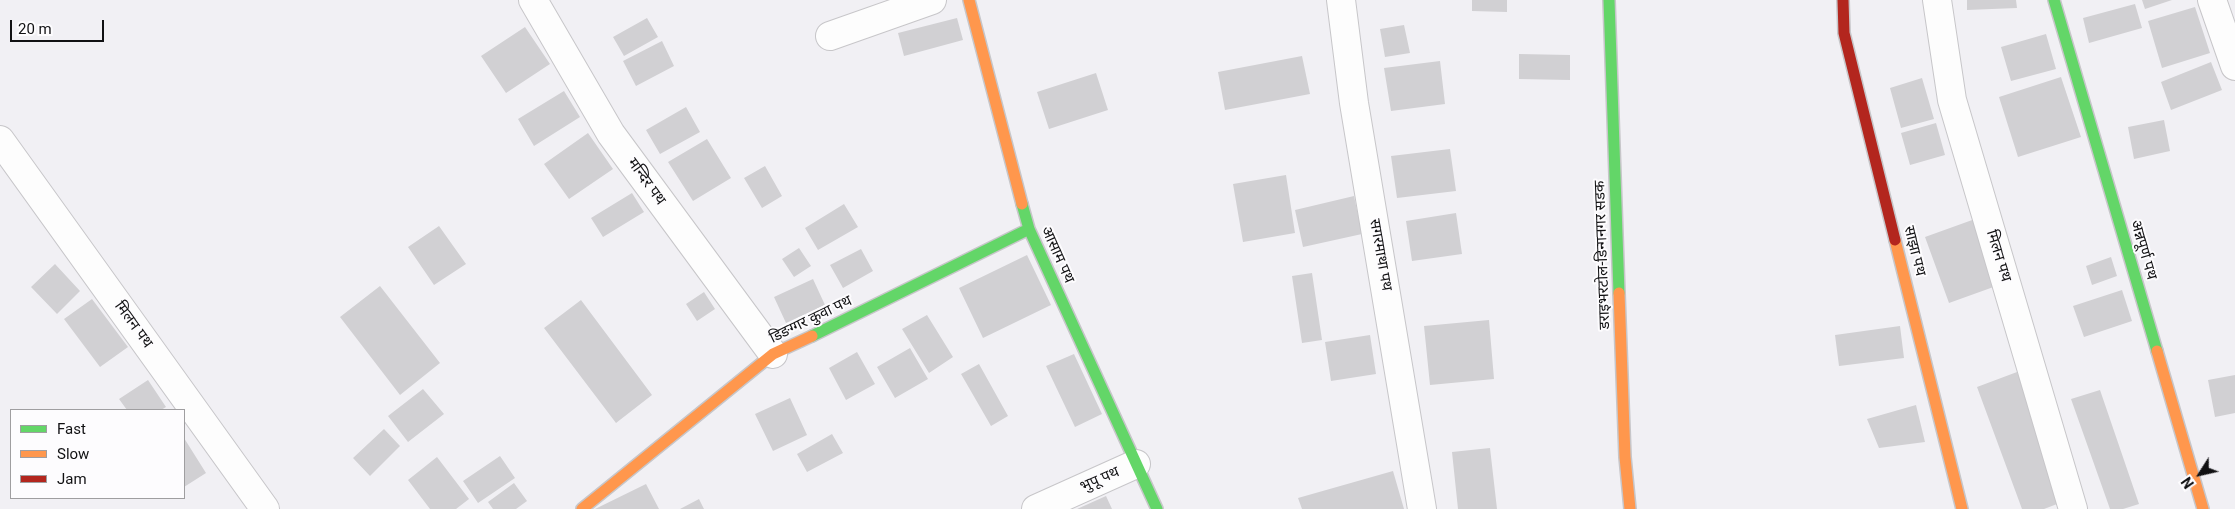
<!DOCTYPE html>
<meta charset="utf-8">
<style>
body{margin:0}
#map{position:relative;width:2235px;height:509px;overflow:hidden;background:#f1f0f4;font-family:Roboto,sans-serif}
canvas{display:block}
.legend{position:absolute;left:10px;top:409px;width:175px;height:90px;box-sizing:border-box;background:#fdfcfe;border:1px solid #9f9ea0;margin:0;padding:6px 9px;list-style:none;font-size:15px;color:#111113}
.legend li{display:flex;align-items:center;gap:10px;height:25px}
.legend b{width:25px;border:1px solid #9f9ea0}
.north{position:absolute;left:2175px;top:449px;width:50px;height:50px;-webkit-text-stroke:4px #fdfcfe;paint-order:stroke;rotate:235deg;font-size:14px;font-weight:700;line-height:20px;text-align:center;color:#111113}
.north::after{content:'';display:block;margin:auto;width:18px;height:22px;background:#111113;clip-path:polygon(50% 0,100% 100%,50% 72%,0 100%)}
.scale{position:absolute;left:10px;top:20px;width:94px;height:22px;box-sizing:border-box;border:2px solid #111113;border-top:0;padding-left:6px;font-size:15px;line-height:18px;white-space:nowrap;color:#111113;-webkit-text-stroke:4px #fdfcfe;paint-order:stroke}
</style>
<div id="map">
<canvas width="2235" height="509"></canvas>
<ul class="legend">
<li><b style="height:6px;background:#63d668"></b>Fast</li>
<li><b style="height:6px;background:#ff974d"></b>Slow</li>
<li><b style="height:6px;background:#b3261e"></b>Jam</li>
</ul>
<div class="north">N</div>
<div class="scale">20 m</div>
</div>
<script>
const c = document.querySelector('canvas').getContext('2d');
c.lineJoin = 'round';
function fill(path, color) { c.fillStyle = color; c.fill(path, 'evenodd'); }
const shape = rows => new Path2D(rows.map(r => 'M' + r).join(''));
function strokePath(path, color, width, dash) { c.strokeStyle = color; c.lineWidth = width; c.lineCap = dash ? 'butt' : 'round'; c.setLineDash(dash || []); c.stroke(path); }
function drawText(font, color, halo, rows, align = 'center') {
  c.font = font + ' Roboto,"Noto Sans Devanagari",sans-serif'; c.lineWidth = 4; c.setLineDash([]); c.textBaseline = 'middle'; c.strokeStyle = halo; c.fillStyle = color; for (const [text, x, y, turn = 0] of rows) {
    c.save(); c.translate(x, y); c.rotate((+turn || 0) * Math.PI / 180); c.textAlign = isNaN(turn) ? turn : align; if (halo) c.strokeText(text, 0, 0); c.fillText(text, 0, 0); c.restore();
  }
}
fill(shape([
 [1472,0,1507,0,1507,12,1472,11],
 [1967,0,2016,0,2017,8,1967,10],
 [2142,0,2172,0,2145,9],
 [2135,4,2142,28,2089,43,2083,18],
 [2195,7,2210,53,2162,68,2148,21],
 [647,18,658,37,624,56,613,37],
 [957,18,963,40,904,56,898,33],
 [1404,25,1410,53,1385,57,1380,29],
 [525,27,550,64,506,93,481,56],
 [2046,34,2056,69,2011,81,2001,47],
 [662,41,674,66,636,86,623,61],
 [1519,54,1570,55,1570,80,1519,79],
 [1302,56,1310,94,1225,110,1218,72],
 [1440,61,1445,104,1391,111,1384,68],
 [2211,62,2222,90,2171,110,2161,82],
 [1096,73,1108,110,1049,129,1037,92],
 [2061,77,2081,137,2018,157,1999,97],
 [1922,78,1934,119,1901,128,1890,88],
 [564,91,580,117,534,146,518,119],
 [686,107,700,132,660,154,646,130],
 [2164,120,2170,151,2134,159,2128,127],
 [1936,123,1945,155,1910,165,1901,133],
 [588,133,613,169,569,199,544,164],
 [707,139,731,178,693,201,668,162],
 [1450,149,1456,191,1397,198,1391,156],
 [765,166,782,196,762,208,744,178],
 [1286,175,1295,233,1243,242,1233,184],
 [632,193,644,212,603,237,591,218],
 [1354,196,1362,234,1303,247,1295,210],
 [844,204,858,227,818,250,805,228],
 [1456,213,1462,254,1412,261,1406,221],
 [1975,219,1999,285,1949,303,1925,237],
 [439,226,466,264,434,285,408,247],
 [799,248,811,266,794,277,782,259],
 [861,249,873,271,843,288,830,265],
 [1027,255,1051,305,983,338,959,288],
 [2111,257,2117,276,2092,285,2086,266],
 [55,264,80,291,57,314,31,287],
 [1312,273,1322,340,1302,343,1292,276],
 [813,279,825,305,786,323,774,297],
 [380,286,440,363,400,395,340,317],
 [2122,290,2132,321,2084,337,2073,306],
 [704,292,715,309,697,321,686,304],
 [92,299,128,347,100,367,64,319],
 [581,300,652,395,616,423,544,328],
 [927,315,953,357,929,373,902,329],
 [1489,320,1494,379,1430,385,1424,326],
 [1900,326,1904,358,1839,366,1835,335],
 [1370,335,1376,374,1331,381,1325,342],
 [910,348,928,379,895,398,877,367],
 [857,352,875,384,846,400,829,368],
 [1074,354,1102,414,1075,427,1046,366],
 [979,364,1008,416,991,426,961,374],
 [2017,372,2065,501,2044,509,2022,509,1977,387],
 [2235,375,2235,413,2215,417,2208,380],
 [148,380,166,407,161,410,127,410,119,399],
 [423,389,444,414,408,442,388,416],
 [2100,390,2139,504,2123,509,2110,509,2071,399],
 [790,398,807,435,773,451,755,414],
 [1916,405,1925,442,1879,448,1867,419],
 [384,429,400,446,370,476,353,458],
 [832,434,843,453,807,472,797,454],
 [184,438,206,473,184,487],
 [1490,448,1497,509,1458,509,1452,452],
 [500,456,515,478,478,503,463,481],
 [437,457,469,499,456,509,430,509,408,480],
 [1393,471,1404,509,1302,509,1298,498],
 [514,483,527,501,516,509,493,509,488,502],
 [646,484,659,509,595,509],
 [1106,496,1112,509,1077,509],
 [699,499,704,509,680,509]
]), '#d1d0d3');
const street = shape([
 [533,0,611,134,773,354],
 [1341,0,1354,103,1422,509],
 [1937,0,1952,100,2073,509],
 [2212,0,2235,66],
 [830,36,932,0],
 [0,140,265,509],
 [1036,509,1136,464]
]);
const fast = shape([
 [1609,0,1619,293],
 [2054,0,2157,351],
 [1022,204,1029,229,1157,509],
 [812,336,1029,229]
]);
const slow = shape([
 [969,0,1022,204],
 [1895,240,1962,509],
 [1619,293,1625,457,1630,509],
 [2157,351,2203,509],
 [582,509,773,354,812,336]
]);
const jam = shape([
 [1843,0,1844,33,1895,240]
]);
strokePath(street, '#c7c6c9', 30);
strokePath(fast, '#c7c6c9', 14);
strokePath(slow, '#c7c6c9', 14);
strokePath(jam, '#c7c6c9', 14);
strokePath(street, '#fdfdfd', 28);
strokePath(fast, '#63d668', 11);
strokePath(slow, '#ff974d', 11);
strokePath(jam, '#b3261e', 11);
drawText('15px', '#111113', '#fdfcfe', [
 ["मन्दिर पथ",646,182,54],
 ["अन्नपूर्ण पथ",2143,250,74],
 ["साझा पथ",1914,251,76],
 ["आसाम पथ",1057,255,66],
 ["सगरमाथा पथ",1380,255,80],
 ["डराइभरटोल-डिन्गनगर सडक",1603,255,-92],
 ["मिलन पथ",1998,256,73],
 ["डिङग्गर कुवा पथ",811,320,-26],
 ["मिलन पथ",133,325,54],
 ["भुपू पथ",1100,480,-24]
]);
</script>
